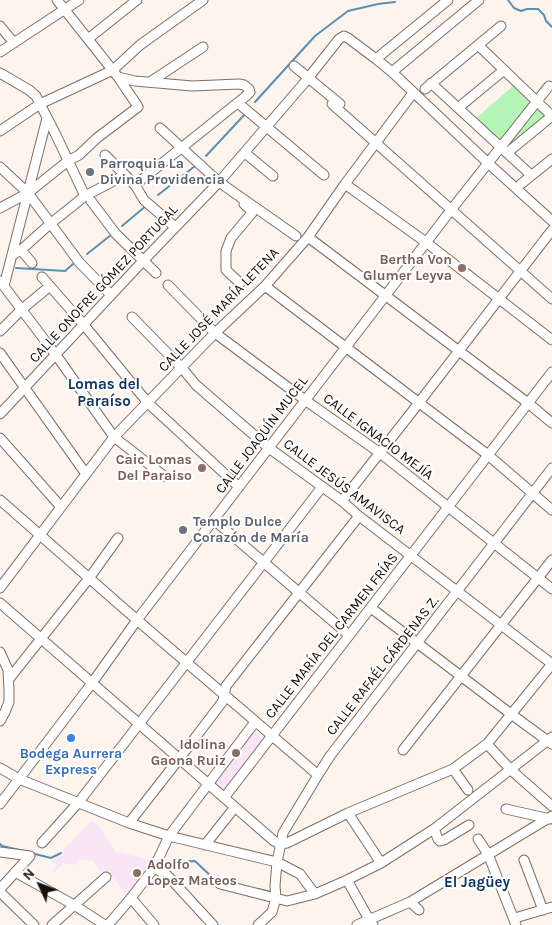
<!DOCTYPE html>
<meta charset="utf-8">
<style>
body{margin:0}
#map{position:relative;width:552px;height:925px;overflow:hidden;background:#fdf4ee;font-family:Karla,sans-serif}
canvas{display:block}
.north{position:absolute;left:15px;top:860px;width:50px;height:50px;-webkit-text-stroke:4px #fff;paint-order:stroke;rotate:313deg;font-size:14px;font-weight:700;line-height:20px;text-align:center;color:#160f0a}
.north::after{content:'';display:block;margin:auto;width:18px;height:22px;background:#160f0a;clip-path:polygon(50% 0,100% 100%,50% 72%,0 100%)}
</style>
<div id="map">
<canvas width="552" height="925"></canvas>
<div class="north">N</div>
</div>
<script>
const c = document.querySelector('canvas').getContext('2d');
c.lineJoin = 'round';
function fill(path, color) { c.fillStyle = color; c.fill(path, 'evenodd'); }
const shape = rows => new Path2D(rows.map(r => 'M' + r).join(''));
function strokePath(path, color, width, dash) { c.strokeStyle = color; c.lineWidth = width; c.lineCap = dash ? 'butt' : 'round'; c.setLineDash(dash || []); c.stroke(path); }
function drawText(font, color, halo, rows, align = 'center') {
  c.font = font + ' Karla,sans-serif'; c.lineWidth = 4; c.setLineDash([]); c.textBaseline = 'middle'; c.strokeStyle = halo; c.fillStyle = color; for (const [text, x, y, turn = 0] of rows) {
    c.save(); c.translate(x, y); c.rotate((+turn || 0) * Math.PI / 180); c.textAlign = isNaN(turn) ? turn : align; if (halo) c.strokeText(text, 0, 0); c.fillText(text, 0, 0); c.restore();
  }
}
fill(shape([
 [253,729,265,739,224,792,213,783],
 [91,821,98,825,116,852,152,860,127,895,114,879,101,872,93,861,81,859,75,865,63,863,55,872,52,870,57,865,52,862,59,856,63,856,64,855,62,851]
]), '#f8e6f7');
fill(shape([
 [513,86,529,102,498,142,474,120],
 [537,107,548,117,506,148]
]), '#b3f6b7');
strokePath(shape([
 [508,0,514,8,521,11,527,9,538,9,544,15,546,21,552,27],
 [255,102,315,36,348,11,378,4,395,2],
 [206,156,246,113],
 [158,195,195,166],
 [122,226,147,205],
 [87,254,111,235],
 [16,268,65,271,73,264],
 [0,844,2,846,24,851],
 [31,853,51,858,61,853],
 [163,862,195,861,215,880,219,881],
 [258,889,271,892]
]), '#5a90b4', 2);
const minor = shape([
 [57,0,118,77,135,81,192,86,239,84,244,85,249,89,250,92,246,96,135,185],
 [0,26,14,43],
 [88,39,123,11,137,0],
 [478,45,552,116],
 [0,52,79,0],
 [376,59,448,0],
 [294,66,340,104],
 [392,72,479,0],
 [0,73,29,90,36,96,55,133,85,196],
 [150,82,203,47],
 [431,83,531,175],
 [425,89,501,26],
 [238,103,324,175],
 [332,104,552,299],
 [458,108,504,70],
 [160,128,219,182,296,236],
 [0,131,40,104,113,70,140,45,203,0],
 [245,153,273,176],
 [507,153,552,116],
 [105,155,135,185,144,200,175,227],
 [0,167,28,193,79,262,111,295],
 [345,184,427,243,552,340],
 [521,184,552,159],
 [91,201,116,234,156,273],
 [0,208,28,193,68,161,79,155,97,138,138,107,137,105,118,77],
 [308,237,528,403,552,423],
 [21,250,32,263],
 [12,255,21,250,50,224,85,196,125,175],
 [42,277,84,325,148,403,239,487],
 [0,281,56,355,114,437,164,476],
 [240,283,226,270,226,251,231,238,252,213,251,210,244,204],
 [168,285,215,333,305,400,380,453,552,589],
 [4,286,47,118],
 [265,286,488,455,552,510],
 [132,317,182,368,196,385,269,448,342,501,359,516,552,664],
 [0,331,21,310,50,286],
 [0,353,86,474],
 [0,414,143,261,219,182,305,82,339,39,344,36,348,38,376,59,392,72,488,163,552,221],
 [0,438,61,507],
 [0,500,137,620,318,775],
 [342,501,411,413,552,230],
 [214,520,349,635],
 [0,588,114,437,215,333,265,286,308,237,345,184,413,93],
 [0,603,274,841,280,844,287,843,348,813,453,769,487,744,552,664],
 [371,608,511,714,552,744],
 [0,652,8,670,9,691,9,702,5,712,0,721],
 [9,679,90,577,118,538],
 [487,744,511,770,552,806],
 [403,750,552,560],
 [0,768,19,779,129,823,169,836,277,862,300,874,315,894],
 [453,769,468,790],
 [224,798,552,372],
 [0,804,92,683,137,620,451,210,549,86],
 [506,809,550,819],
 [348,813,381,863],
 [129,823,179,759,223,701,226,686,359,516],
 [434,829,438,839,440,841,444,840,469,825],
 [478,839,488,854,516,925],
 [42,843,78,803,322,487],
 [205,845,235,807],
 [0,852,30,856],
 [524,860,543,910],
 [154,868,167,875,213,925],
 [15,872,74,905,105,925],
 [347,880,371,923,373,925],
 [220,884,287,901,315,894,347,880,381,863,434,829,552,737],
 [0,889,30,856],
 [0,892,34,925],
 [131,898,154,925],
 [410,902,419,910],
 [515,918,552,907],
 [52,925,106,877],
 [108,925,131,898,154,868,169,836,255,722],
 [258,925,272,912,276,898,275,886,277,862,283,833,318,775,330,756,552,468],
 [357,925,410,902,552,816]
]);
strokePath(minor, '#806d60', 11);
strokePath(minor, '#fff', 9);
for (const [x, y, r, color] of [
 [90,172,5,"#6b7280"],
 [462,268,5,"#8d6e63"],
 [202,468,5,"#8d6e63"],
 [183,530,5,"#6b7280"],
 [71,738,5,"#3f7fe0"],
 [236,753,5,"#8d6e63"],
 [137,873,5,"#8d6e63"]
]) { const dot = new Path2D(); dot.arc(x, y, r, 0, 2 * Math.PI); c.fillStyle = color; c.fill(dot); strokePath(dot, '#fff', 2); }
drawText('bold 14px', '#5b616d', '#fff', [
 ["Parroquia La",100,164],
 ["Divina Providencia",100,180],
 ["Templo Dulce",193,522],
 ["Corazón de María",193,538]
], 'left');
drawText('bold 14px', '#785e54', '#fff', [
 ["Bertha Von",452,260],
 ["Glumer Leyva",452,276],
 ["Caic Lomas",192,460],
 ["Del Paraiso",192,476],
 ["Idolina",226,745],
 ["Gaona Ruiz",226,761],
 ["Adolfo",147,865,"left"],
 ["Lopez Mateos",147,881,"left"]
], 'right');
drawText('14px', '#160f0a', '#fff', [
 ["CALLE ONOFRE GÓMEZ PORTUGAL",104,284,-47],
 ["CALLE JOSÉ MARÍA LETENA",219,310,-46],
 ["CALLE JOAQUÍN MUCEL",262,435,-53],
 ["CALLE IGNACIO MEJÍA",378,437,37],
 ["CALLE JESÚS AMAVISCA",344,487,37],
 ["CALLE MARÍA DEL CARMEN FRÍAS",332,636,-52],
 ["CALLE RAFAÉL CÁRDENAS Z.",383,666,-52]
]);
drawText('bold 14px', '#366cbe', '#fff', [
 ["Bodega Aurrera",71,754],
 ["Express",71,770]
]);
drawText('bold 15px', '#0f3467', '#fff', [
 ["Lomas del",104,385],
 ["Paraíso",104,402],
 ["El Jagüey",477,883]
]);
</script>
